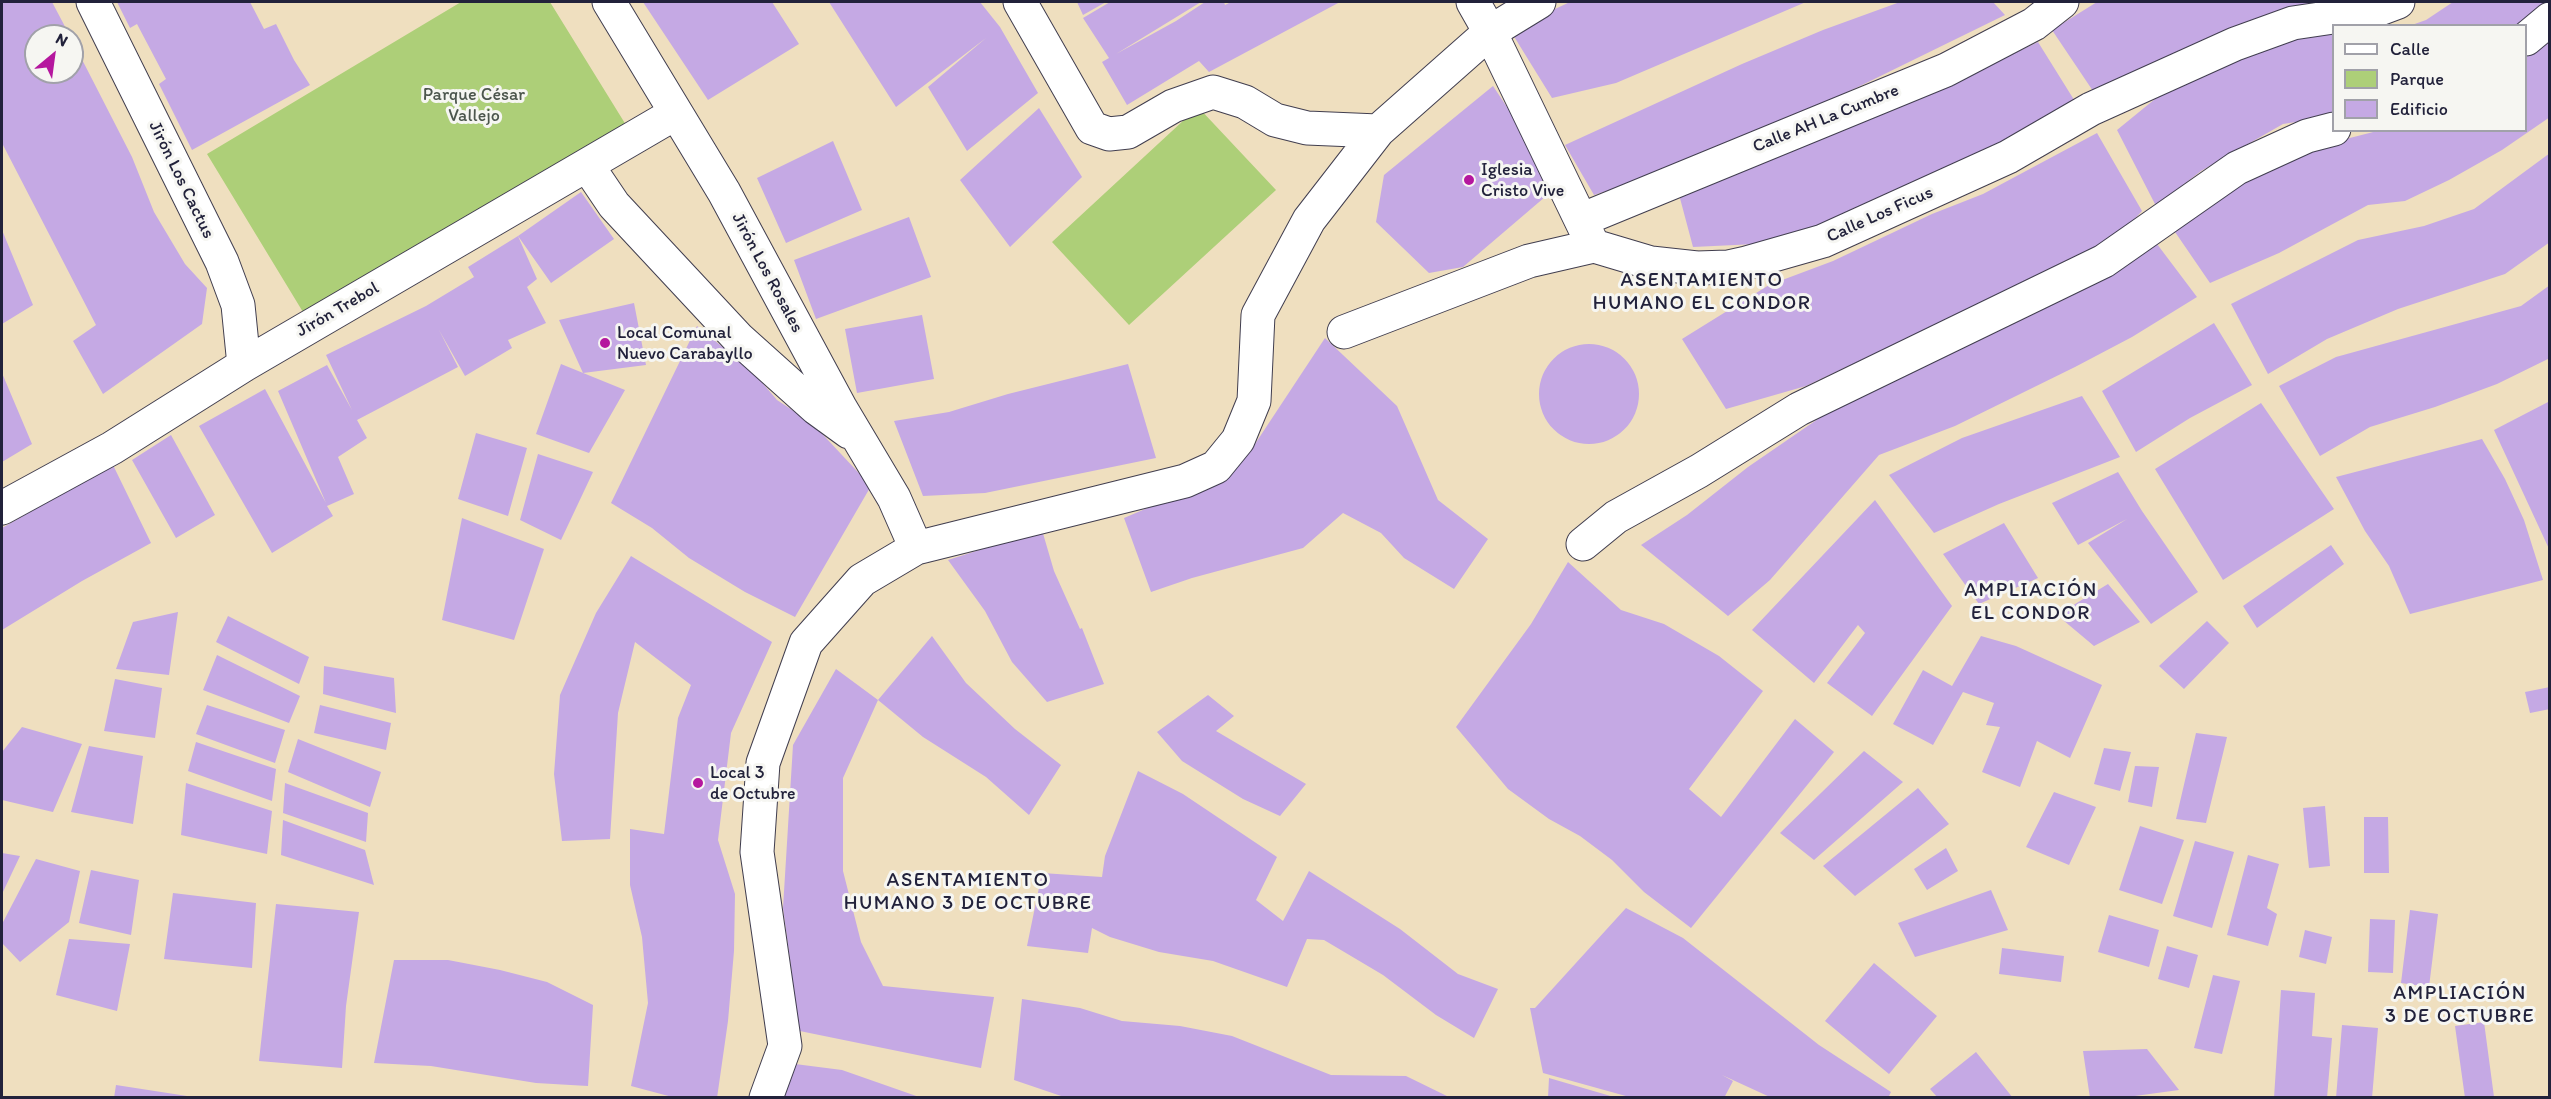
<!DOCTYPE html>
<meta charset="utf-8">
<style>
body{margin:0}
#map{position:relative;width:2551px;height:1099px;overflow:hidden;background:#efdfbf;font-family:Itim,sans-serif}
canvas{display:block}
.frame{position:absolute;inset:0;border:3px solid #22223b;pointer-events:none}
.legend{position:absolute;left:2332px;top:24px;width:195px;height:108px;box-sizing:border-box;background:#f6f6f2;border:2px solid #a1a1a9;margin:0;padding:8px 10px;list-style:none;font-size:18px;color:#22223b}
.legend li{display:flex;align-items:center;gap:12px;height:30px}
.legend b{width:30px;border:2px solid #a1a1a9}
.north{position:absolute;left:24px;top:24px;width:60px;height:60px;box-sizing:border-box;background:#f6f6f2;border:2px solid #a1a1a9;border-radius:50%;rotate:29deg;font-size:16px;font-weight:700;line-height:24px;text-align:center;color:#22223b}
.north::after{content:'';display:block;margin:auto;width:21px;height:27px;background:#b5179e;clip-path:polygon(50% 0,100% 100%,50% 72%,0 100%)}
</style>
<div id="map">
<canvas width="2551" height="1099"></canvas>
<div class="frame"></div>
<ul class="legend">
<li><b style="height:8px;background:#fff"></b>Calle</li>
<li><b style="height:16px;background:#adcf78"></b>Parque</li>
<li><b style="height:16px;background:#c5a9e4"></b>Edificio</li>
</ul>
<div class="north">N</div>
</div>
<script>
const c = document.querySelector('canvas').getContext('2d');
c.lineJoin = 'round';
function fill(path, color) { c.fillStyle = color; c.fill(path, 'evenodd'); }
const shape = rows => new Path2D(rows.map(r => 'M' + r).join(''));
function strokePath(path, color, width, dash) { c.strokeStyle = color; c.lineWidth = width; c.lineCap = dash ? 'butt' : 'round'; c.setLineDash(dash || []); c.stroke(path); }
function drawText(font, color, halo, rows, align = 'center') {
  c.font = font + ' Itim,sans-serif'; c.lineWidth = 6; c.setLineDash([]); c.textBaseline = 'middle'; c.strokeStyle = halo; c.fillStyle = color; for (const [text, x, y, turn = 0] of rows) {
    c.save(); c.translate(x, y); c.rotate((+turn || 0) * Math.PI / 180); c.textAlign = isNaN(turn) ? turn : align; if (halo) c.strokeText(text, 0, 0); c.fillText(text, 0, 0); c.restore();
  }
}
fill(shape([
 [461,2,550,2,626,125,306,317,207,154],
 [1198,107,1276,190,1129,325,1052,242]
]), '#adcf78');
fill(shape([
 [2,2,52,2,70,36,36,36,36,72,72,72,72,40,132,157,154,212,185,264,207,288,202,324,103,394,73,341,96,325,2,143],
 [117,2,250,2,264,29,276,24,294,60,310,85,192,150,159,84,166,79,137,24,130,28],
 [643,2,772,2,799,44,708,100],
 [829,2,980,2,1000,27,1038,93,967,151,928,87,986,38,896,107],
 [1077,2,1106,2,1083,15],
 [1110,2,1201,2,1116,54,1176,21,1205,2,1224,2,1225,5,1231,2,1340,2,1209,72,1199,61,1127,105,1102,62,1109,58,1083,18],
 [1570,2,1806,2,1616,83,1552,98,1510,30],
 [1900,2,1993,2,2005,15,1858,87,1688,165,1594,195,1565,145,1742,64,1823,30],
 [2097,2,2341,2,2095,94,2052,30],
 [2453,2,2550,2,2550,8,2526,26,2409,26,2426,20],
 [2300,35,2334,35,2334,116,2283,124,2201,171,2156,206,2117,130,2155,99,2200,72],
 [2550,39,2550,117,2502,150,2449,180,2405,201,2368,205,2279,253,2210,283,2173,229,2238,177,2307,149,2381,130,2526,130,2526,57],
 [2038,42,2076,103,2010,145,1818,225,1756,244,1693,247,1677,187,1970,74],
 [1493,86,1559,185,1463,267,1429,273,1376,222,1384,175],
 [1039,108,1082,177,1010,247,960,180],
 [2097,133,2142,211,2115,240,1806,386,1726,409,1682,339,1769,285,1833,261,1932,214,1983,194],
 [833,141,862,210,786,243,757,178],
 [2550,153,2550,242,2505,274,2398,309,2327,339,2268,374,2231,304,2358,240,2424,226,2474,209],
 [581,192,614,239,551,283,518,236],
 [909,217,931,277,816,319,794,260],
 [2,230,33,305,2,324],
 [518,236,537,279,527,287,546,323,508,340,512,348,465,376,439,330,458,367,357,420,367,438,338,457,354,494,327,506,333,516,272,553,199,426,265,389,326,503,278,391,327,365,352,410,326,355,426,306,474,277,468,267],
 [2157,244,2197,297,2132,337,2075,367,1955,426,1879,455,1770,580,1728,616,1641,545,1687,515,1748,467,1847,399,2093,279],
 [2550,285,2550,358,2497,384,2435,407,2370,427,2320,456,2279,386,2336,357,2521,306],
 [634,303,646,365,583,373,559,320],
 [922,315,934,379,857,393,845,329],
 [2214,323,2252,385,2190,418,2136,452,2102,391],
 [697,326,753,372,777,400,812,423,871,486,795,617,745,592,689,558,652,528,611,503],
 [1325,338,1397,406,1438,500,1488,539,1454,589,1404,558,1381,533,1343,513,1303,548,1192,578,1151,592,1124,518,1232,472,1255,444],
 '1539 394a50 50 0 1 1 100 0a50 50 0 1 1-100 0Z',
 [561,364,625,390,589,453,536,434],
 [1128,364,1156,458,985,493,923,496,894,421,949,412,1008,394],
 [2,373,32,444,2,462],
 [2082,396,2120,457,1999,504,1934,533,1889,475,1962,438],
 [2550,401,2550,551,2494,430],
 [2261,403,2334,509,2223,580,2155,469],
 [476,433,527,448,508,516,458,499],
 [171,435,215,515,176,538,132,460],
 [2482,439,2505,479,2524,520,2543,580,2410,614,2389,566,2365,531,2336,477],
 [538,454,593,472,561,540,520,520],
 [113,465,151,543,82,581,2,630,2,528],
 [2118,472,2142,511,2198,592,2151,624,2088,543,2127,519,2078,545,2052,503],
 [1875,500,1952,606,1872,716,1827,683,1865,633,1858,625,1814,683,1752,630],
 [462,518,544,549,514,640,442,620],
 [2004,523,2038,578,1979,604,1943,554],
 [1042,530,1054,571,1080,629,1082,628,1104,684,1047,702,1012,662,985,611,948,560],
 [2331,545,2344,564,2257,628,2243,606],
 [631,556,772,642,731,733,718,840,735,894,734,951,728,1021,717,1098,676,1098,631,1086,648,1003,642,937,630,885,630,829,664,834,678,718,691,685,635,642,618,713,610,839,562,841,554,774,560,695,596,613],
 [1568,562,1621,610,1664,624,1719,656,1763,691,1689,789,1721,817,1795,719,1834,752,1691,928,1644,892,1612,860,1580,836,1549,819,1508,789,1456,727,1531,624],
 [2108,584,2140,622,2094,646,2057,615],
 [178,612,169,675,116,669,133,622],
 [228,616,309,657,299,684,216,642],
 [2207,621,2229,643,2184,689,2159,666],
 [932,636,966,683,1015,729,1061,765,1029,815,986,777,923,737,878,700,843,778,843,871,861,942,883,986,994,997,981,1068,785,1028,792,975,783,908,793,745,836,669,878,700],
 [1981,636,2016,646,2102,685,2070,758,2037,741,2020,787,1982,772,2000,727,1986,725,1994,703,1963,692,1933,745,1893,724,1923,670,1952,686],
 [217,655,300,696,289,723,203,690],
 [324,666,394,678,396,713,323,694],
 [115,679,162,688,155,738,104,731],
 [2550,687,2550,709,2530,713,2525,692],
 [1208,695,1234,716,1216,731,1306,784,1280,816,1243,799,1182,761,1157,732],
 [207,705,285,730,275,763,196,734],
 [320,705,391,723,386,750,314,733],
 [22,727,82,744,53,812,2,800,2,752],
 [2196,733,2227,737,2206,823,2176,819],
 [298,739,381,772,370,807,288,772],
 [196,742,276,769,272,801,188,771],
 [89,746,143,756,133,824,71,812],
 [2104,748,2131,752,2120,791,2094,784],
 [1864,751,1903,782,1814,860,1780,833],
 [2135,766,2159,767,2152,807,2128,802],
 [1138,771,1183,794,1277,857,1256,900,1283,921,1309,871,1400,929,1458,974,1498,989,1474,1038,1436,1015,1383,975,1324,940,1307,939,1287,987,1213,961,1159,952,1110,937,1092,928,1088,953,1027,946,1042,873,1102,877,1105,856],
 [186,783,272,811,267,854,181,835],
 [285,783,368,813,366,842,283,813],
 [1918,788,1949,824,1855,896,1823,866],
 [2054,792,2096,807,2069,865,2026,847],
 [2325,806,2330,866,2309,868,2303,808],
 [2364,817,2388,817,2389,873,2364,873],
 [283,820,365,850,374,885,281,855],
 [2140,826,2184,840,2162,904,2119,890],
 [2195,841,2234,852,2212,928,2173,916],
 [1946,848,1958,871,1927,890,1914,869],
 [2,853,20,856,2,894],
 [2248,855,2279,864,2267,908,2277,914,2268,946,2227,935],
 [36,859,80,871,69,922,20,962,2,943,2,924],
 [91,870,139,880,131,935,79,923],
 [1991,890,2008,930,1915,957,1898,923],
 [173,893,256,903,252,968,164,959],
 [276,904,359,912,346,1006,342,1068,259,1061],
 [1626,908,1683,938,1819,1045,1891,1092,1888,1098,1772,1098,1722,1075,1733,1081,1724,1098,1633,1098,1543,1073,1530,1008,1535,1008],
 [2410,910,2438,914,2429,987,2401,983],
 [2109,915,2159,930,2149,967,2098,952],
 [2370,919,2395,920,2393,973,2368,972],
 [2305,930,2332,937,2326,964,2299,957],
 [69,939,130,944,117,1011,56,995],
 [2167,946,2198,955,2189,988,2158,979],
 [2002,948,2064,956,2061,982,1999,974],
 [394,960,448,960,500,970,547,982,593,1005,588,1086,536,1083,431,1066,374,1063],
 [1874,963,1937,1016,1889,1074,1825,1021],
 [2213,975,2240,981,2222,1054,2194,1048],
 [2281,990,2315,993,2312,1036,2332,1038,2327,1098,2274,1098],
 [1022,999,1080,1008,1122,1021,1180,1026,1232,1036,1331,1075,1406,1076,1451,1098,1067,1098,1014,1080],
 [2484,1022,2494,1097,2465,1098,2455,1026],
 [2342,1025,2378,1028,2372,1098,2336,1098],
 [2147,1049,2179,1090,2120,1098,2090,1098,2083,1051],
 [1976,1052,2013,1098,1938,1098,1930,1089],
 [795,1064,842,1070,922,1098,780,1098],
 [1549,1078,1614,1097,1614,1098,1548,1098],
 [116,1085,187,1096,186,1098,114,1098]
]), '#c5a9e4');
const minor = shape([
 [93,2,222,262,238,305,244,365],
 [609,2,724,192,841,409,894,498,916,548],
 [1020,2,1092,128,1109,134,1128,132,1173,106,1213,92,1245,102,1275,120,1307,128,1378,131],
 [1473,2,1490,32,1590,239],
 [2526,39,2550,19],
 [587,165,614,205,738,338,816,408,849,432],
 [1581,220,1946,70,2034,24,2062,2],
 [1344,332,1529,261,1594,246,1651,263,1697,268,1728,267,1746,263,1823,241,2008,157,2091,109,2235,44,2293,23,2374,11,2398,2],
 [2,508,112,448,244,365,676,113],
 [1583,544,1616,517,1699,471,1799,409,2104,261,2237,168,2307,136,2334,129],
 [766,1098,785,1046,757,852,763,763,806,643,862,580,916,548,1185,481,1216,467,1238,440,1254,401,1258,315,1309,220,1378,131,1490,32,1539,2]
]);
strokePath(minor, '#413e4f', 35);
strokePath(minor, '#fff', 33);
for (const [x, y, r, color] of [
 [1469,180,6,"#b5179e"],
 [605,343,6,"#b5179e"],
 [698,783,6,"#b5179e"]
]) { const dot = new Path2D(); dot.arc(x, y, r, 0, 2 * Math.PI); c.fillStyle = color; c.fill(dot); strokePath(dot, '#f6f6f2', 2); }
drawText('18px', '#4c564d', '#f6f6f2', [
 ["Parque César",474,95],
 ["Vallejo",474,116]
]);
drawText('18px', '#22223b', '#f6f6f2', [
 ["Calle AH La Cumbre",1826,119,-22],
 ["Jirón Los Cactus",181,180,64],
 ["Calle Los Ficus",1880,215,-24],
 ["Jirón Los Rosales",767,273,62],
 ["Jirón Trebol",338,310,-30]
]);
drawText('18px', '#22223b', '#f6f6f2', [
 ["Iglesia",1481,170],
 ["Cristo Vive",1481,191],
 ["Local Comunal",617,333],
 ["Nuevo Carabayllo",617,354],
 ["Local 3",710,773],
 ["de Octubre",710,794]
], 'left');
c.letterSpacing = '1.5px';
drawText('20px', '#22223b', '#f6f6f2', [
 ["ASENTAMIENTO",1702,281],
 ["HUMANO EL CONDOR",1702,304],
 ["AMPLIACIÓN",2031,591],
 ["EL CONDOR",2031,614],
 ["ASENTAMIENTO",968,881],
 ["HUMANO 3 DE OCTUBRE",968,904],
 ["AMPLIACIÓN",2460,994],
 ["3 DE OCTUBRE",2460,1017]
]);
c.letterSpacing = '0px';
</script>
